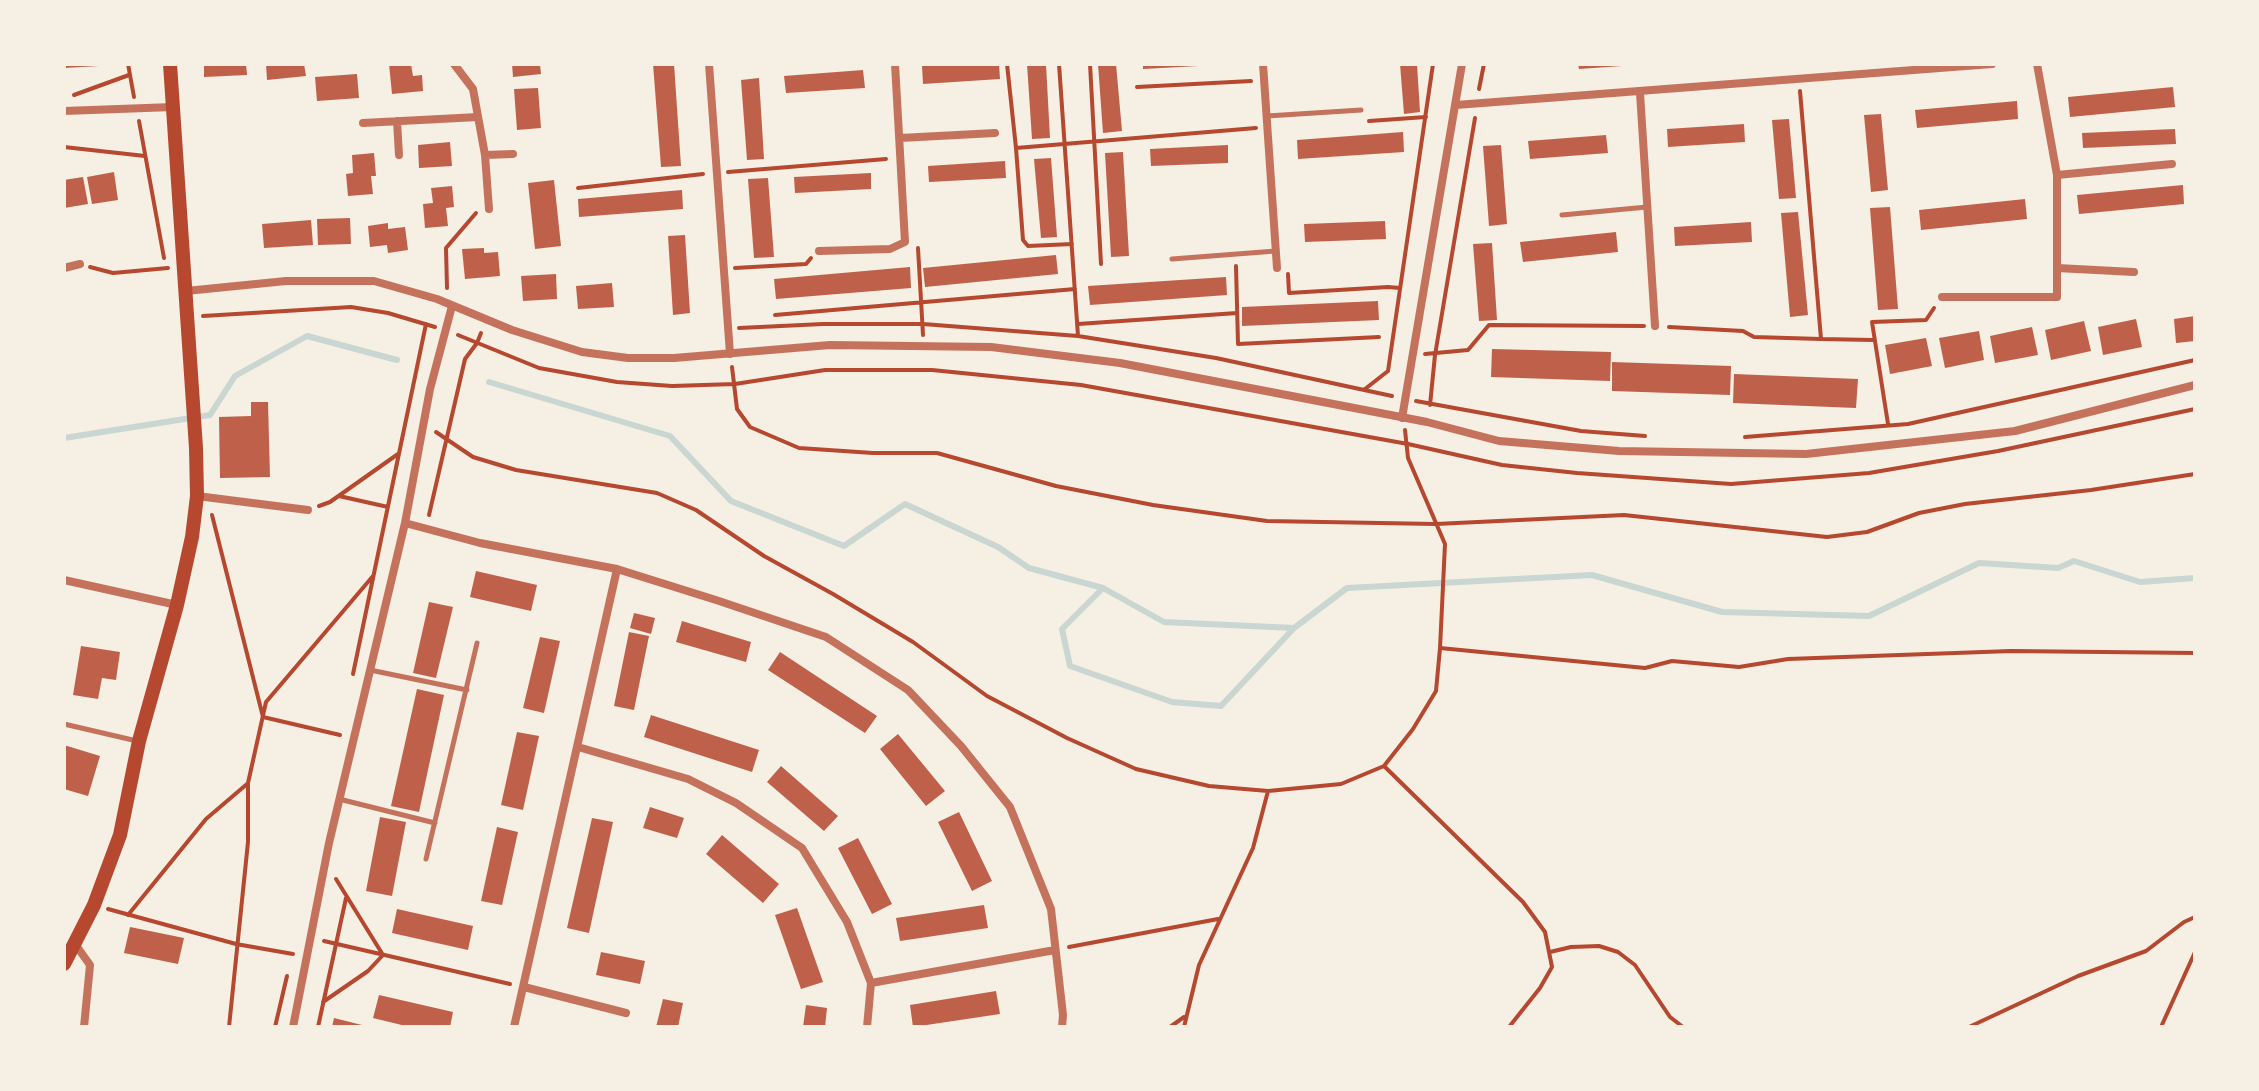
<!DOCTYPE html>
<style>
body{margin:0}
#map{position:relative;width:2259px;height:1091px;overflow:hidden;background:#f6efe4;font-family:"Source Serif 4",serif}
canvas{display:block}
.frame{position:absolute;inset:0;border:66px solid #f6efe4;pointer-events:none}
</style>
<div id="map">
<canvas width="2259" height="1091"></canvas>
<div class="frame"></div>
</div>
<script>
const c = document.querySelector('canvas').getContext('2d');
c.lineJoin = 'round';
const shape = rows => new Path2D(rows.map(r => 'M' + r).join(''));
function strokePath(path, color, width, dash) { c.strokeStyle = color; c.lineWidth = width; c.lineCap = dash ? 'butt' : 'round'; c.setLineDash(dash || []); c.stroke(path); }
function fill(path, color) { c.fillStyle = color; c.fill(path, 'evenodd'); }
strokePath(shape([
 [489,382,670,436,731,501,844,546,905,504,998,547,1029,568,1103,588,1062,629,1070,666,1172,702,1221,706,1294,628],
 [64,438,210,415,235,376,307,336,397,360],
 [1103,588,1164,622,1294,628,1347,588,1592,575,1722,612,1869,616,1979,563,2058,568,2074,561,2140,582,2195,578]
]), '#c9d6d2', 6);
fill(shape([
 [64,64,99,64,99,66,64,68],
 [204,64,246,64,247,75,204,77],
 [266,64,304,64,306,76,267,80],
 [389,64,411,64,413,76,422,75,423,91,392,94],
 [512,64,540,64,541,74,513,77],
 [653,64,674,64,681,166,661,167],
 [954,64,999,64,1000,79,923,84,922,66],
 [1027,64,1046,64,1050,138,1032,139],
 [1098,64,1116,64,1122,131,1103,133],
 [1143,64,1198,64,1198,66,1143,69],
 [1400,64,1417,64,1420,112,1404,114],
 [1578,64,1621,64,1622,66,1579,69],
 [863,70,865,88,786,93,784,76],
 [357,74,359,98,317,101,315,77],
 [759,78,764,159,747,160,741,80],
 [2173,87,2175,107,2070,117,2068,97],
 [538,88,541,128,517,130,514,89],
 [2017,101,2018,119,1917,128,1915,110],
 [1881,114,1888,190,1871,192,1864,115],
 [1789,119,1796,198,1779,199,1772,120],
 [1744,124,1745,142,1668,147,1667,129],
 [2175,129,2176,144,2083,148,2082,133],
 [1403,132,1404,152,1298,159,1297,140],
 [1606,135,1608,153,1530,159,1528,141],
 [450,142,452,166,419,168,418,145],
 [1228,145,1228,163,1151,166,1150,149],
 [1501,145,1507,224,1489,226,1483,146],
 [1123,152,1129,256,1111,257,1105,153],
 [374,153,376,176,371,176,373,194,348,196,346,174,353,173,352,155],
 [1051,158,1057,237,1041,238,1034,159],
 [1005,161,1006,178,929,182,928,166],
 [114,172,118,200,92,204,87,177],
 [871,173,871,189,795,193,794,177],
 [83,177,88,204,64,208,64,180],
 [768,178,774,257,754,258,748,179],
 [554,180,561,246,535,249,528,183],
 [2183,185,2184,204,2079,214,2077,195],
 [452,186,454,207,446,208,448,226,425,228,423,204,433,203,431,188],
 [682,190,683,209,579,217,578,199],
 [2025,199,2027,219,1921,230,1919,210],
 [1890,207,1898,309,1878,310,1870,208],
 [1798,212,1808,315,1790,317,1781,213],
 [350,218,351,244,318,245,317,219],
 [311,220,313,245,264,248,262,224],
 [1385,221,1386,239,1305,242,1304,224],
 [1751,222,1752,242,1675,246,1674,227],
 [388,223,388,229,405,227,408,250,388,253,387,245,370,247,368,226],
 [1616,232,1618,252,1523,262,1520,242],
 [685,235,690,313,673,315,668,236],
 [1492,243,1497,320,1479,321,1473,244],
 [484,248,484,253,498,252,500,276,465,279,462,249],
 [1056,255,1058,274,925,287,923,268],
 [910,267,911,288,776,299,774,279],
 [556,274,557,299,523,301,521,276],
 [1226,277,1227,295,1090,305,1088,286],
 [612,283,614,307,578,309,576,286],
 [1378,301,1379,320,1242,326,1242,307],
 [2195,316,2195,341,2176,343,2174,319],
 [2136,319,2142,347,2103,355,2098,327],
 [2084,321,2091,351,2051,360,2045,330],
 [2032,327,2038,355,1995,363,1990,336],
 [1979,331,1984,360,1945,368,1939,338],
 [1926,338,1932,366,1890,374,1885,345],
 [1492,349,1611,352,1610,381,1491,377],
 [1612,362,1731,366,1730,395,1612,391],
 [1734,374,1858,379,1856,408,1733,403],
 [251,402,268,402,270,477,220,478,219,417,251,416],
 [476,571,537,585,531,611,470,597],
 [429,602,453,607,436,678,413,673],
 [634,613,655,618,651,634,630,628],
 [682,621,751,642,746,662,676,642],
 [629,632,649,636,634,710,614,706],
 [540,637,560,641,544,713,523,708],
 [81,646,120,652,116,680,102,678,98,699,73,695],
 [780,652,877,716,865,733,768,670],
 [417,689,444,695,419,812,391,806],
 [651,715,759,750,752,772,644,737],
 [517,732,539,736,523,810,501,805],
 [898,734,945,791,926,806,880,749],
 [64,745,100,756,88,796,64,789],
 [781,766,838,816,824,831,767,782],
 [650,807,684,818,677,838,643,828],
 [959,812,992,881,972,891,938,822],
 [380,817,406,822,392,896,366,891],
 [592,818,613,822,589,933,567,928],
 [497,827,518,832,502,905,481,901],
 [722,835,779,884,763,903,706,854],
 [858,838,892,904,872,914,838,848],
 [984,905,988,928,900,941,896,918],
 [797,908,823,982,801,989,775,915],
 [397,909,473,926,468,950,392,933],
 [130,927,184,938,178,964,124,953],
 [601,952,645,961,640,984,596,975],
 [996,991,1000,1014,913,1027,910,1005],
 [379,995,453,1012,450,1027,410,1027,373,1018],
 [663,999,683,1003,678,1027,656,1027],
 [806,1005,827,1008,825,1027,803,1027],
 [334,1018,366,1026,366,1027,332,1027]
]), '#bf614a');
strokePath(shape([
 [128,64,134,97],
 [1007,64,1016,148],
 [1059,64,1078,336],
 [1090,64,1101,264],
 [1137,87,1251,81],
 [1479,89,1484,64],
 [74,95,129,75],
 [139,121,164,258],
 [1369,121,1426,117],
 [64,147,145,156],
 [728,172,886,159],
 [578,188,703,174],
 [1072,244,1028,246,1023,240,1016,148,1256,128],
 [918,248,923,335],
 [1236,266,1238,344,1379,337],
 [90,267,113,273,168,268],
 [735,268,806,264,811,258],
 [1288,274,1289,293,1388,287,1400,288],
 [447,288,446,248,476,213],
 [775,315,1075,289],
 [203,316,351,307,388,313,435,327],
 [1078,324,1237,313],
 [1669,327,1743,331,1754,337,1821,339,1800,91],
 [739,328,823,324,923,324,1078,336,1216,358,1392,396],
 [458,335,539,368,617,382,672,386,735,384,825,370,932,370,1081,385,1408,444,1502,465,1577,473,1731,484,1869,473,1998,451,2195,409],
 [1821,339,1874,340],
 [1425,354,1468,350,1489,325,1644,326],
 [732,367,737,409,750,427,799,448,873,453,937,453,1056,486,1153,505,1267,521,1436,524,1624,515,1827,537,1867,532,1919,513,1965,504,2091,490,2195,474],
 [1365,389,1388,371,1433,64],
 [1416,401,1581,431,1645,436],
 [1430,405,1435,355,1475,118],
 [1888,424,1872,322,1926,320,1934,308],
 [1405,430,1408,458,1445,544,1440,648],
 [436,432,473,457,516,470,657,493,696,510,764,556,833,594,913,642,987,696,1067,738,1136,769,1209,786,1268,791,1341,784,1384,766,1413,729,1436,691,1440,648,1645,668,1672,661,1739,667,1788,659,2011,651,2195,653],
 [1745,437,1908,424,2195,360],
 [339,496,388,507],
 [319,506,330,502,398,454],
 [212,515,263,717,340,735],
 [429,515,465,359,477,343,481,333],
 [353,674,426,324],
 [1384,766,1523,902,1545,932,1552,967,1540,988,1509,1027],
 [108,909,236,944,293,954],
 [128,915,206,819,247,784],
 [324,941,510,984],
 [1069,947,1218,919],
 [1550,952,1571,947,1599,946,1618,952,1635,965,1670,1017,1683,1027],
 [323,1002,368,971,383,955,336,879],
 [229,1027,248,842,248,783,266,702,373,576],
 [275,1027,287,976],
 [318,1027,346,898],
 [1170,1027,1184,1017],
 [1184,1027,1199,965,1253,848,1268,791],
 [1969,1027,2078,976,2146,951,2184,922,2195,917],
 [2161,1027,2195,952]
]), '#b5482f', 4);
strokePath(shape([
 [1267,116,1361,110],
 [1562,215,1647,207],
 [1172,259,1276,251],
 [370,670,467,690],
 [64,724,137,741],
 [339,799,435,823],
 [426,859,477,643]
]), '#c5725c', 5);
strokePath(shape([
 [454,64,473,89,485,155,489,209],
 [709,64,730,354],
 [1263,64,1277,268],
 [1640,93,1655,326],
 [1456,105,1992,64],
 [64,111,173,107],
 [397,121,399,155],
 [363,123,478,117],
 [900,138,995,133],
 [485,155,513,154],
 [2057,175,2172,164],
 [819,251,890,249,905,242,895,64],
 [64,268,80,264],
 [2057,268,2134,272],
 [186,291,286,281,374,281,437,299,512,330,582,352,628,358,674,358,830,345,991,347,1120,363,1427,422,1499,441,1619,451,1806,454,2015,431,2195,385],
 [1942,297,2057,297,2057,175,2037,64],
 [1402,418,1462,64],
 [197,496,308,510],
 [405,523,480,543,617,569,716,600,826,637,908,690,961,746,1010,807,1051,909,1063,1015,1062,1027],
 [64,580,177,605],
 [578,747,688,779,736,803,802,848,847,922,871,983,867,1027],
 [75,944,90,965,84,1027],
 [871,983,1055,950],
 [524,987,626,1013],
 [293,1027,329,843,405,523,430,389,452,306],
 [514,1027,617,569]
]), '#c5725c', 8);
strokePath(shape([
 [64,964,94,905,120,835,139,741,177,605,192,537,197,496,196,448,170,64]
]), '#b5482f', 14);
</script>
